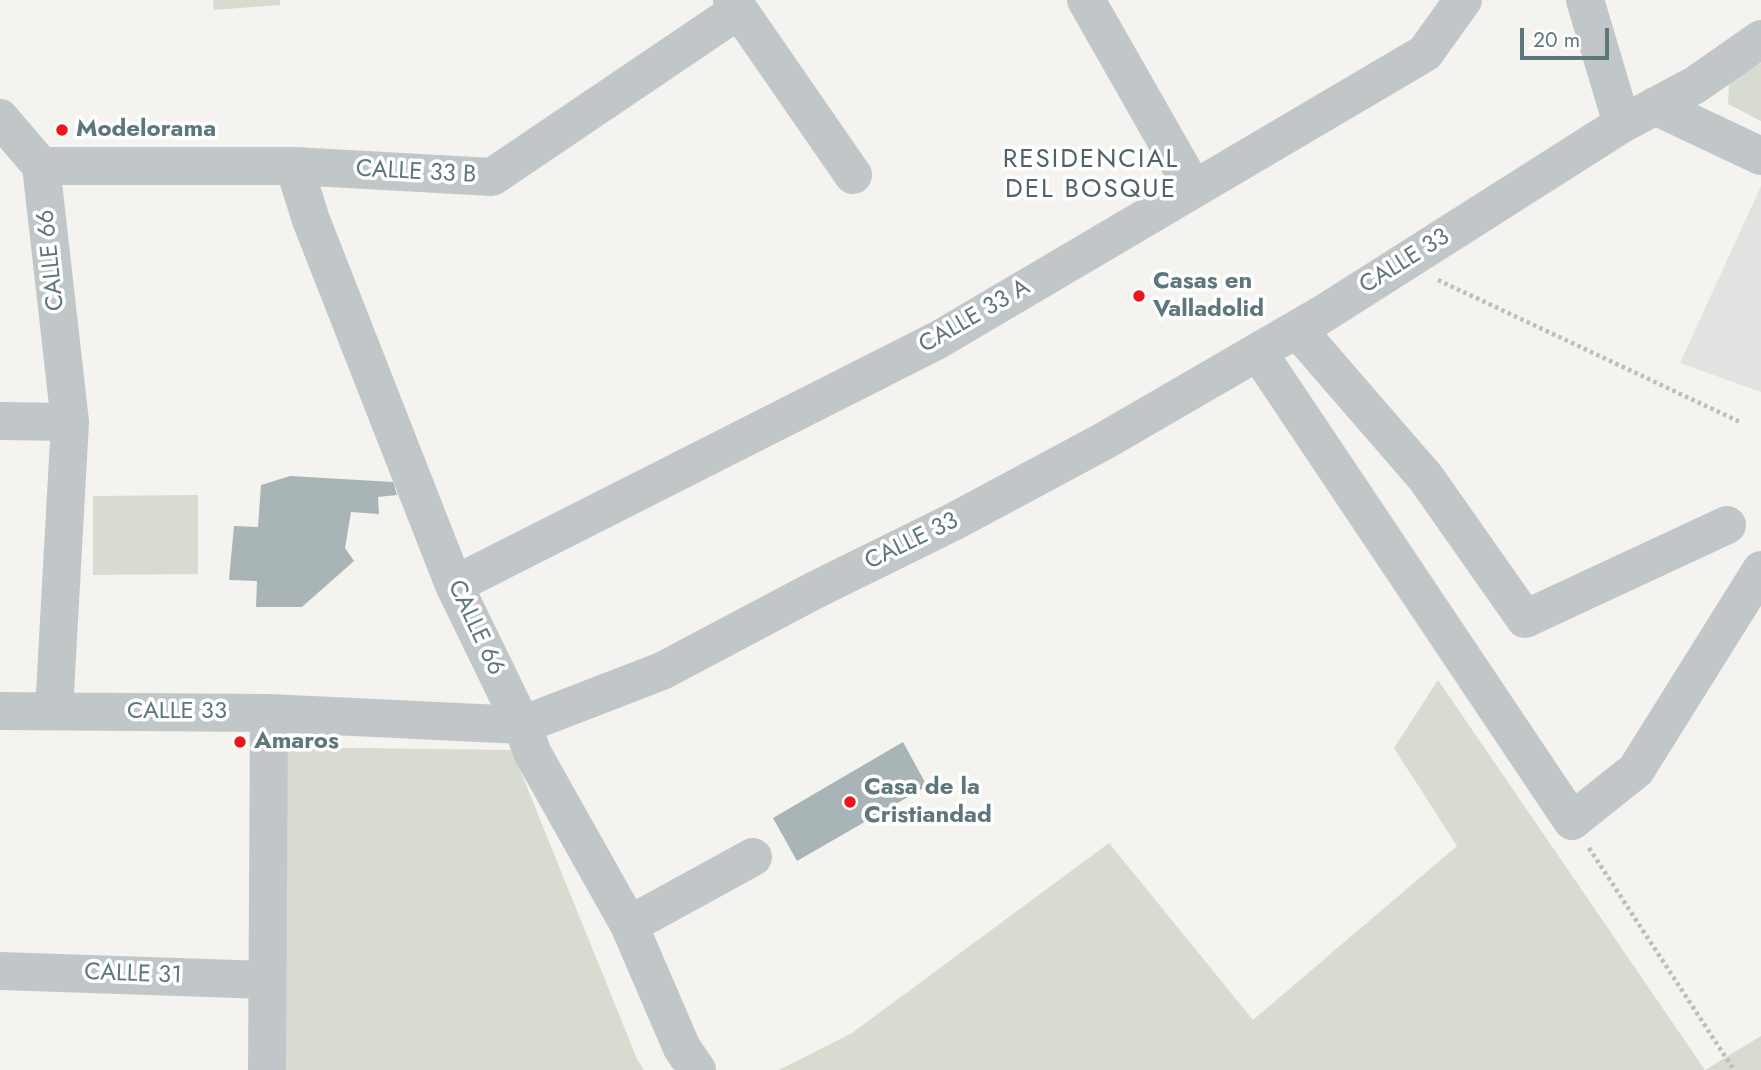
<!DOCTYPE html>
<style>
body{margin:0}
#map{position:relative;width:1761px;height:1070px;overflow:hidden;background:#f4f3f0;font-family:Jost,sans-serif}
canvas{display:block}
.scale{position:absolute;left:1520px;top:28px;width:89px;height:32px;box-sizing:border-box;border:4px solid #5d777d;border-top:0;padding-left:9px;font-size:21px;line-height:24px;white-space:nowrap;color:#5d777d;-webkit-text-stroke:5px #fff;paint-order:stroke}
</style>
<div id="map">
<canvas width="1761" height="1070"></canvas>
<div class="scale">20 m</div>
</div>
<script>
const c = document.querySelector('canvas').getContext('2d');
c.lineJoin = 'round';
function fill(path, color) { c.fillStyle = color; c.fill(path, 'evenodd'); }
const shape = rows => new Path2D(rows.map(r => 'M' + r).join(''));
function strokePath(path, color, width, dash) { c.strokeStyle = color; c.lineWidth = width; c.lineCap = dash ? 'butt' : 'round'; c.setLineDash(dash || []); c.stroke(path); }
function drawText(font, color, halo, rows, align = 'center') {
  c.font = font + ' Jost,sans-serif'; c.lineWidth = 7; c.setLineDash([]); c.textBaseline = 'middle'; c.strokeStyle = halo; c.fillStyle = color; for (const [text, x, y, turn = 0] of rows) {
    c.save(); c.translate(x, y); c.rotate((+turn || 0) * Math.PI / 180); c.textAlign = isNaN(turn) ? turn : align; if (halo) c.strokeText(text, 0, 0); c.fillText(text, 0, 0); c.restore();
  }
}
fill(shape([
 [1761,186,1761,392,1680,363]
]), '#e2e3e1');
fill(shape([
 [213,0,280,0,280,5,214,10],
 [1761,63,1761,121,1728,104,1729,80],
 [198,495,198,574,93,575,93,496],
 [1438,680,1705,1070,1761,1036,1761,1070,779,1070,852,1033,1109,843,1253,1020,1457,846,1394,748],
 [285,747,512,750,637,1059,644,1070,278,1070]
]), '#d8dcd0');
fill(shape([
 [290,476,393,482,397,495,378,497,379,514,351,512,345,548,354,561,302,607,256,607,257,581,229,580,234,526,258,527,261,485],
 [903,742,927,786,797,861,773,818]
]), '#a8b4b5');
strokePath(shape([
 [1438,280,1740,422],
 [1589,848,1734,1070]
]), '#babebf', 4.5, [3.5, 3.5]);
strokePath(shape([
 [732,0,853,175],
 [1086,0,1193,188],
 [1585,0,1622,124],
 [1655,106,1761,156],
 [0,118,41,166,70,422,54,711],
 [41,166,294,166,492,177,739,10],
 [294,166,311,220,454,585,522,725,533,754,629,925,682,1048,697,1070],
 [1297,329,1426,478,1525,619,1727,525],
 [1258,352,1572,821,1636,770,1761,570],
 [0,421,70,422],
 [454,585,938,340,1425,53,1463,0],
 [0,711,269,713,522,725,662,671,815,590,953,522,1104,441,1323,314,1622,124,1695,85,1761,39],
 [629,925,753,857],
 [0,971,267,980],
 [267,1070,269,713]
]), '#c1c7c8', 38);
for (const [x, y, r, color] of [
 [62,130,7,"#ef151a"],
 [1139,296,7,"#ef151a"],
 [240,742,7,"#ef151a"],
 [850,802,7,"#ef151a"]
]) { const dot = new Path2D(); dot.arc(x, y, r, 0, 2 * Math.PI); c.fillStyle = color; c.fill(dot); strokePath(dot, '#fff', 2.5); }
drawText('bold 24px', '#5d777d', '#fff', [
 ["Modelorama",76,130],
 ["Casas en",1153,282],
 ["Valladolid",1153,310],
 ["Amaros",254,742],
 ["Casa de la",864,788],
 ["Cristiandad",864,816]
], 'left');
drawText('24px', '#5d777d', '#fff', [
 ["CALLE 33 B",416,173,3],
 ["CALLE 66",52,260,-96],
 ["CALLE 33",1405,262,-32],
 ["CALLE 33 A",975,317,-30],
 ["CALLE 33",912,542,-26],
 ["CALLE 66",475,628,65],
 ["CALLE 33",177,712],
 ["CALLE 31",133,975,2]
]);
c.letterSpacing = '2px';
drawText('26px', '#4f6368', '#fff', [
 ["RESIDENCIAL",1091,161],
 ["DEL BOSQUE",1091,191]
]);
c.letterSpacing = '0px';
</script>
